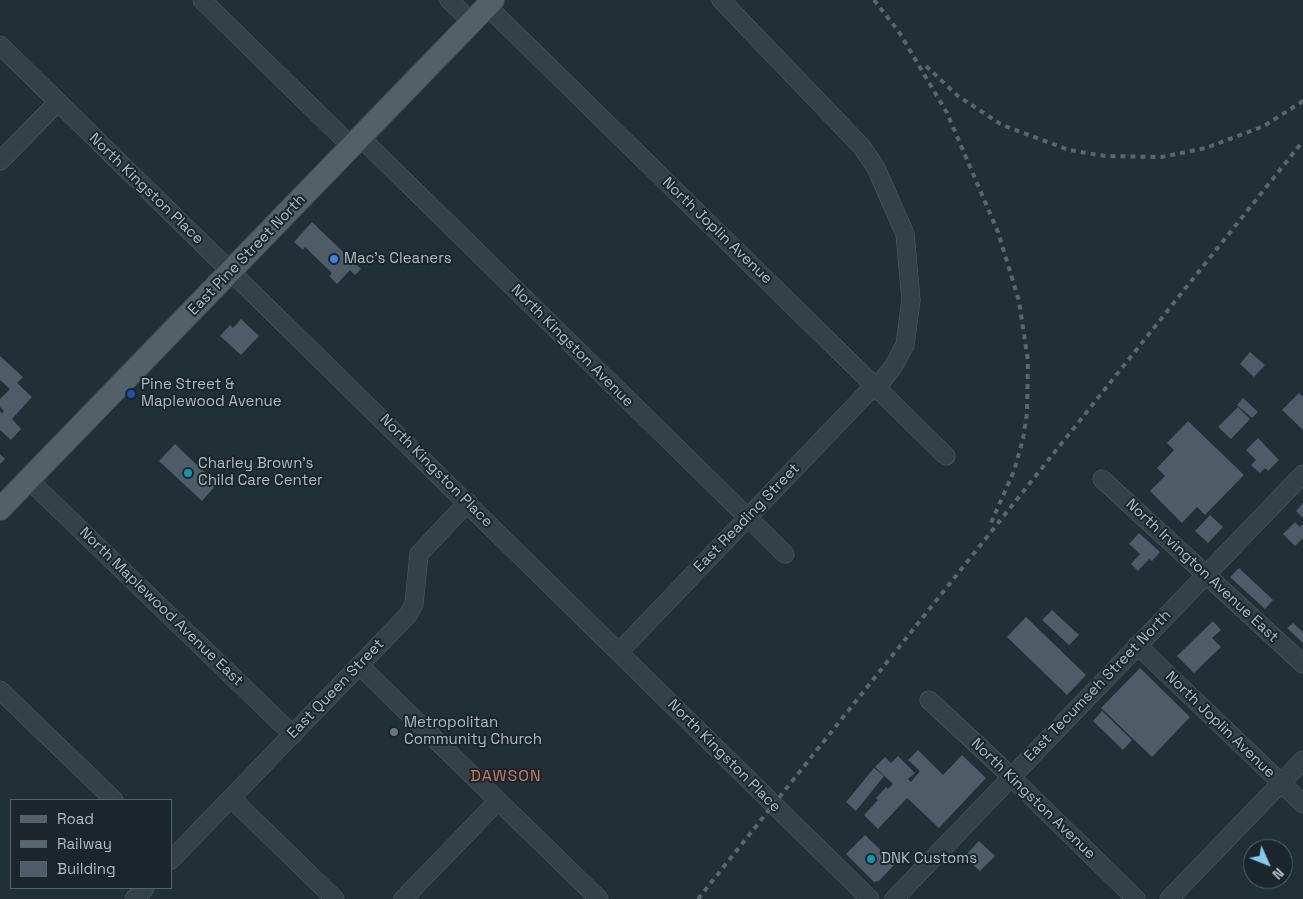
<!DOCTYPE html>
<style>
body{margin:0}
#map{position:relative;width:1303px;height:899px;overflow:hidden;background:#212f37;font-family:"Space Grotesk",sans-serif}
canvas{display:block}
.legend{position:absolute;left:10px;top:799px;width:162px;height:90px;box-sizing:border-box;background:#1a262c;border:1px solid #566269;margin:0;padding:6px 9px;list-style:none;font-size:15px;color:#afbcc4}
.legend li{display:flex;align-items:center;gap:10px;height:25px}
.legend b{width:25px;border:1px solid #566269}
.north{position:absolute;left:1243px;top:839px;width:50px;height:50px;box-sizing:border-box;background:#1a262c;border:1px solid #566269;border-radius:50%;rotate:134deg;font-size:14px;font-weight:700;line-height:20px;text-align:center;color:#afbcc4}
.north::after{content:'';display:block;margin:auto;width:18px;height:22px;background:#86c8f3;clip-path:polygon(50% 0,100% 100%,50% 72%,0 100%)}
</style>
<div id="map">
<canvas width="1303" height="899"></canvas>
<ul class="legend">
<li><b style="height:6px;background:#536068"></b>Road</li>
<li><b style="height:6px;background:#57666f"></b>Railway</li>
<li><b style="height:14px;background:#4d5c66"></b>Building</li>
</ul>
<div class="north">N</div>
</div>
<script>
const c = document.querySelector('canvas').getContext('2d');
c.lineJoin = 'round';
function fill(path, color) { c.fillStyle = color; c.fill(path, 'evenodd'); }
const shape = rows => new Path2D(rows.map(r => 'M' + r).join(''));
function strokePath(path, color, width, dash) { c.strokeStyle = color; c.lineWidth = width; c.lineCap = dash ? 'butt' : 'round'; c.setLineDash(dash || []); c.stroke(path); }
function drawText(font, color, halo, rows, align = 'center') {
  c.font = font + ' "Space Grotesk",sans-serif'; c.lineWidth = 4; c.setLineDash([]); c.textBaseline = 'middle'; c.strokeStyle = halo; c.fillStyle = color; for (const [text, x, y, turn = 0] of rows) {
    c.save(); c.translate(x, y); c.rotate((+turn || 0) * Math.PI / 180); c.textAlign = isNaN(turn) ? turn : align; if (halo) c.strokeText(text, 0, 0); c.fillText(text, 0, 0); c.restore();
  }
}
fill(shape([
 [312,222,361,269,355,275,350,270,337,284,329,276,332,273,305,247,303,250,294,242],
 [241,319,259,336,241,355,220,336,230,325,233,328],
 [1250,352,1265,365,1254,377,1240,364],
 [0,356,23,377,17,383,32,397,12,419,21,429,11,440,0,430,0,412,2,413,4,411,0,407,0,399,10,389,0,380],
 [1299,393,1303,397,1303,430,1282,410],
 [1243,398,1258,412,1252,418,1237,405],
 [1238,407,1250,419,1231,439,1218,427],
 [1188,421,1244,475,1205,515,1197,507,1182,523,1150,491,1165,476,1157,468,1174,450,1167,443],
 [1258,438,1279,460,1268,471,1265,468,1260,473,1251,465,1256,460,1246,450],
 [175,444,217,484,202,501,159,461],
 [0,454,5,459,0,464],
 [1303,503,1303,518,1296,511],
 [1210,515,1223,527,1208,543,1195,531],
 [1295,522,1300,527,1303,524,1303,538,1295,546,1283,534],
 [1139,533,1160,552,1152,561,1149,559,1138,571,1131,564,1140,554,1129,544],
 [1239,568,1273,600,1265,609,1230,577],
 [1052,610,1079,635,1069,645,1042,620],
 [1026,617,1086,675,1067,695,1007,637],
 [1213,621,1221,630,1212,638,1221,647,1194,673,1177,656],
 [1293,623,1303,632,1303,643,1287,628],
 [1140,668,1190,717,1152,757,1101,708],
 [1102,711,1132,740,1123,750,1093,721],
 [918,750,943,775,962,755,986,778,939,828,907,798,878,829,864,815,878,800,876,798,886,787,888,789,893,784,875,767,885,757,891,763,898,756,915,773,908,779,911,782,920,771,908,760],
 [874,768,884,776,856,811,846,802],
 [865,835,895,864,879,881,874,882,846,854],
 [979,841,995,856,980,871,964,857]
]), '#4d5c66');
const minor = shape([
 [202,0,351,146],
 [449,0,472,22],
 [487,6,946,456],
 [0,45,870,899],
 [360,137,785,554],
 [0,161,57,103],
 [1102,479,1303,664],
 [29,480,293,735],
 [1137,645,1303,804],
 [619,652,867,393,877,387,893,367,905,345,911,300,905,234,876,168,862,147,721,0],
 [360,666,599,899],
 [0,690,114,800],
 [929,700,999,765,1136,899],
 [231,798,335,899],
 [171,860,408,615,414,604,419,554,468,502],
 [134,899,145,888],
 [403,899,497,802],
 [894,899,1303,474],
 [1169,899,1303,760]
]);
const major = shape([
 [0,509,493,0]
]);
strokePath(minor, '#525f65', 19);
strokePath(major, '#3e4a51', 24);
strokePath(minor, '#354148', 18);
strokePath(major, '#536068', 22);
strokePath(shape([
 [874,0,899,32,947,113,998,232,1019,301,1028,361,1027,413,1023,439,1014,471,990,525],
 [926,66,958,96,1002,125,1069,150,1105,156,1161,157,1206,148,1264,126,1303,101],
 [698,899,1303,141]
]), '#57666f', 4, [5, 5]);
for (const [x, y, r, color] of [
 [334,259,5,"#3f7fe0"],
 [131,394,5,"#1a4fb4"],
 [188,473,5,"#0f9aa8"],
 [394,732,5,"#6b7280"],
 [871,859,5,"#0f9aa8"]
]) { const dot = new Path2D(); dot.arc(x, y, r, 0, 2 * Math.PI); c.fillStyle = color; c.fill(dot); strokePath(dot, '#1a262c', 2); }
drawText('15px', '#afbcc4', '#1a262c', [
 ["North Kingston Place",146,189,44],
 ["North Joplin Avenue",717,231,44],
 ["East Pine Street North",247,255,-46],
 ["North Kingston Avenue",572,346,45],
 ["North Kingston Place",436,471,45],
 ["East Reading Street",747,518,-46],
 ["North Irvington Avenue East",1202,571,43],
 ["North Maplewood Avenue East",161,607,44],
 ["East Tecumseh Street North",1098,686,-46],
 ["East Queen Street",336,689,-46],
 ["North Joplin Avenue",1220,725,44],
 ["North Kingston Place",724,756,45],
 ["North Kingston Avenue",1033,799,44]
]);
drawText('15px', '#afbcc4', '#1a262c', [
 ["Mac's Cleaners",344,259],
 ["Pine Street &",141,385],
 ["Maplewood Avenue",141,402],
 ["Charley Brown's",198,464],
 ["Child Care Center",198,481],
 ["Metropolitan",404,723],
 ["Community Church",404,740],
 ["DNK Customs",881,859]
], 'left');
c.letterSpacing = '1px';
drawText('16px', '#ce7860', '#1a262c', [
 ["DAWSON",506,777]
]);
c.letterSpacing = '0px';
</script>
